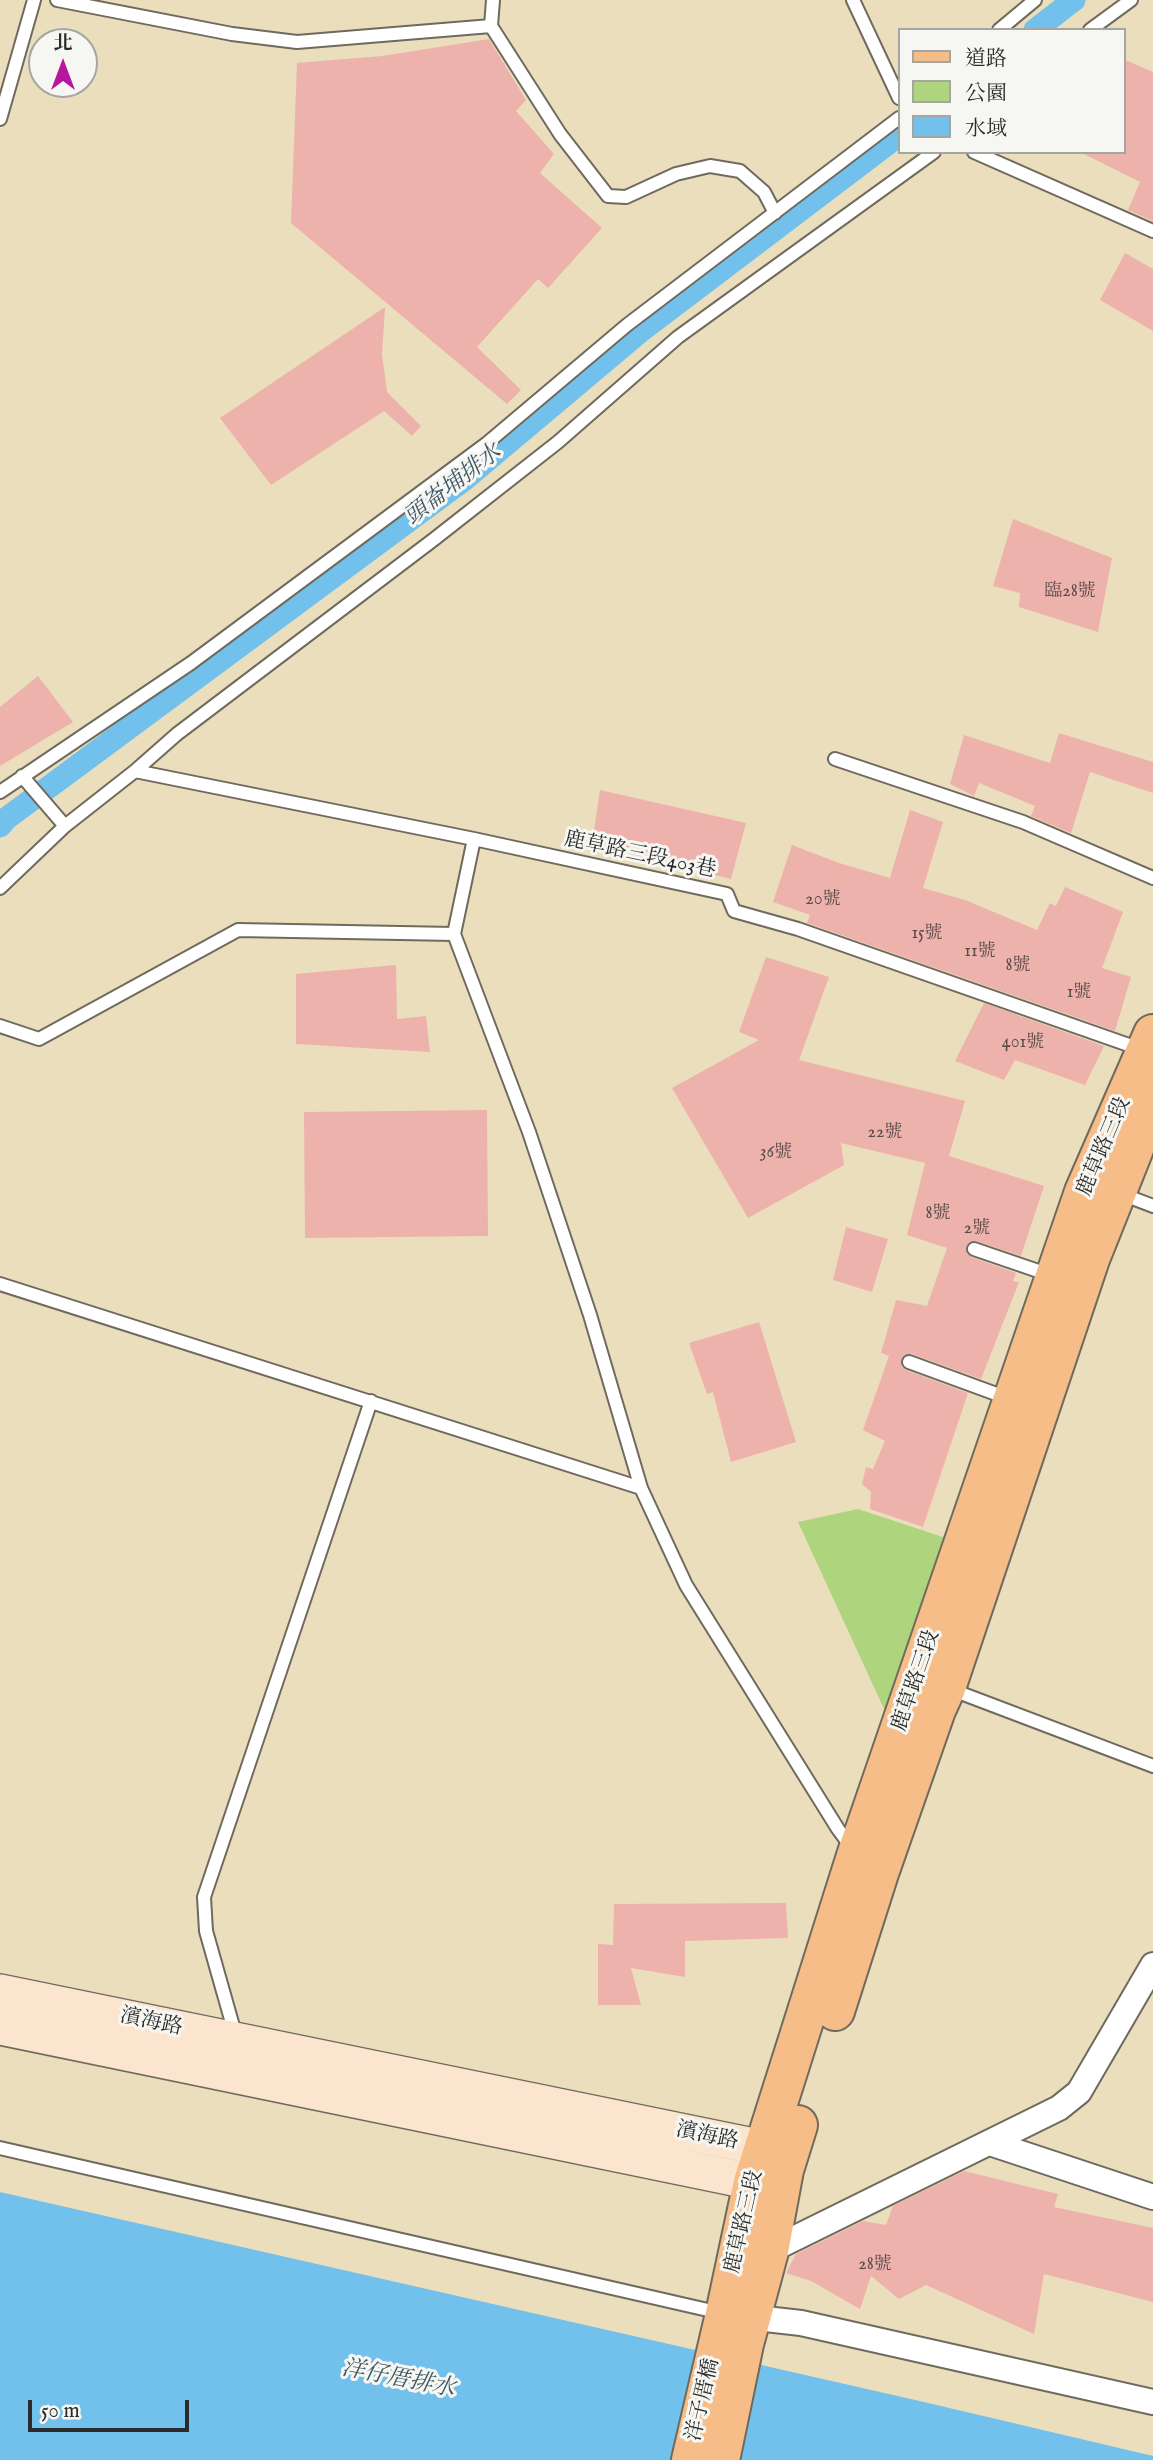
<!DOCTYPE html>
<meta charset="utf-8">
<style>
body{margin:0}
#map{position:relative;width:1153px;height:2460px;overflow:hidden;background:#ebdebc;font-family:"IM FELL English","Noto Serif TC",serif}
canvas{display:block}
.legend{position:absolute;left:898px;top:28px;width:228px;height:126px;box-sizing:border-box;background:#f6f6f2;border:2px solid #a5a5a2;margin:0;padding:9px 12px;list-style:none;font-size:21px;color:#2b2b2b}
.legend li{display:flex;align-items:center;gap:14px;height:35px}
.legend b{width:35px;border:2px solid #a5a5a2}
.north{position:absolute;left:28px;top:28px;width:70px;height:70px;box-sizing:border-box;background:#f6f6f2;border:2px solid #a5a5a2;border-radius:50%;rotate:0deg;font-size:19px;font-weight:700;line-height:28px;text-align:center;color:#2b2b2b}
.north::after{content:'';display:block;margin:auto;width:24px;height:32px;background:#b5179e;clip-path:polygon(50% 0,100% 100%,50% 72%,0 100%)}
.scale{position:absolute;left:28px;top:2400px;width:161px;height:32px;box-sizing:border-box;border:4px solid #2b2b2b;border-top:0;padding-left:9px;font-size:21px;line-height:24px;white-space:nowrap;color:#2b2b2b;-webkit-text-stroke:5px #f6f6f2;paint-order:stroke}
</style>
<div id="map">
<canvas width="1153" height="2460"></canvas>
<ul class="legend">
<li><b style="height:9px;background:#f7bd88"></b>道路</li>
<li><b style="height:19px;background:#aed47e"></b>公園</li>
<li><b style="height:19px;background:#72c1ed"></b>水域</li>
</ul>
<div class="north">北</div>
<div class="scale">50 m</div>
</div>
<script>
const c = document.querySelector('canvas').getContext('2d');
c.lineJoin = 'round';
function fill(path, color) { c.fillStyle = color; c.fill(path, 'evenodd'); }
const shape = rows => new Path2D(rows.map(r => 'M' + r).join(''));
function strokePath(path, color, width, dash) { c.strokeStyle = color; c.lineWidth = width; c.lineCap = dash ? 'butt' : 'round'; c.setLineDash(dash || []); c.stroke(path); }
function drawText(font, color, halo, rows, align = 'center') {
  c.font = font + ' "IM FELL English","Noto Serif TC",serif'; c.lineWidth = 6; c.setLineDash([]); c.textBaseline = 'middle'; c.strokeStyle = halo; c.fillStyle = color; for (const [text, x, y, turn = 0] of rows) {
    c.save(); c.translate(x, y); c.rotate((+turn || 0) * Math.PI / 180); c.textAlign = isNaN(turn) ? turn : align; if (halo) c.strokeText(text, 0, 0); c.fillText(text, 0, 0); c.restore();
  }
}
fill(shape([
 [858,1509,946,1538,885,1711,798,1522]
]), '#aed47e');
fill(shape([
 [0,2192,924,2402,1153,2456,1153,2460,0,2460]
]), '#72c1ed');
strokePath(shape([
 [1035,30,1074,0],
 [0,826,7,818,465,479,642,330,899,135]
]), '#72c1ed', 23);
fill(shape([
 [489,39,526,100,516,111,554,154,540,173,602,228,548,288,538,279,477,347,521,390,507,404,291,223,297,63,382,56],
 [1123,59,1153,72,1153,221,1128,210,1140,182,1080,152,1123,152],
 [1125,253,1153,269,1153,331,1100,300],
 [385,307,382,354,387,392,421,426,412,436,384,411,271,485,220,418],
 [1013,519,1112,558,1098,632,1019,607,1020,593,993,586],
 [38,676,73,722,0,766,0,707],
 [1059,733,1153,762,1153,793,1090,772,1071,833,1031,816,1035,806,979,783,974,796,950,784,964,735,1050,763],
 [600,790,746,823,731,879,592,844],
 [910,810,943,822,923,888,965,900,1037,930,1050,903,1056,906,1065,887,1123,912,1102,968,1131,977,1115,1031,807,923,810,915,773,902,792,845,839,863,890,878],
 [766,957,829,977,799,1060,965,1101,949,1156,1044,1186,1021,1256,976,1241,969,1242,966,1247,967,1254,971,1257,1016,1273,1013,1281,1019,1282,981,1379,912,1354,904,1355,901,1360,902,1367,906,1370,968,1393,923,1527,870,1509,871,1492,862,1484,866,1467,873,1469,885,1441,863,1430,889,1356,881,1353,896,1300,927,1306,947,1248,907,1235,925,1163,841,1143,844,1165,748,1218,672,1088,759,1040,739,1032],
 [396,965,397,1019,426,1016,430,1052,296,1044,296,974],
 [984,1003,1104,1046,1085,1085,1015,1060,1004,1080,955,1061],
 [487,1110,488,1236,305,1238,304,1112],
 [846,1227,888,1239,872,1292,833,1280],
 [759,1322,796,1442,731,1462,713,1392,707,1394,689,1343],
 [786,1903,788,1938,685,1941,685,1977,631,1968,641,2005,598,2005,598,1944,613,1945,614,1904],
 [964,2171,1058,2194,1054,2207,1153,2228,1153,2302,1044,2274,1034,2334,926,2285,899,2299,871,2276,860,2309,811,2281,786,2273,796,2254,863,2221,886,2225,893,2206]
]), '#edb2ac');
const lane = shape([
 [57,0,232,34,297,42,491,26],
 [493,0,491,26,560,134,608,196,626,197,676,174,710,166,740,171,764,192,775,213],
 [853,0,899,98],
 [999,30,1035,0],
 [1090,30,1131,0],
 [0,119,34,0],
 [974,152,1153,231],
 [835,759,1023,822,1153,878],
 [135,771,474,839,727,894,734,911,798,929,1143,1050],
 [22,776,65,826],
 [0,792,191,663,486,444,627,325,899,118],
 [474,839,454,934,529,1132,590,1315,641,1488,686,1585,838,1829,852,1848],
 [0,888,65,826,135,771,177,734,433,540,558,442,678,337,934,152],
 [0,1026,39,1039,238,930,454,934],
 [1119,1193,1153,1206],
 [974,1249,1050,1275],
 [0,1284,641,1488],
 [909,1362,1010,1399],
 [950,1689,1153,1766],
 [236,2037,206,1931,204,1897,371,1401],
 [0,2148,721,2313]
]);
const street = shape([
 [990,2143,1153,2197],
 [769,2251,1059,2108,1079,2092,1153,1965],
 [739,2316,801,2323,1153,2402]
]);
const secondary = shape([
 [0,1992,763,2148,784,2170,753,2182,0,2027]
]);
const primary = shape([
 [835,2011,879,1873,936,1710,946,1688,1090,1259,1153,1101],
 [691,2460,725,2314,753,2182,857,1853,1084,1192,1153,1034],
 [720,2460,744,2344,769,2251,784,2170,798,2125]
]);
strokePath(lane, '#6e6a5e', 16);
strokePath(street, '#6e6a5e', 28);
strokePath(secondary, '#6e6a5e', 38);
strokePath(primary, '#6e6a5e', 42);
strokePath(lane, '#fff', 12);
strokePath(street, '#fff', 24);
strokePath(secondary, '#fce5cf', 35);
strokePath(primary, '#f7bd88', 38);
drawText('18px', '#5c4d4b', null, [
 ["臨28號",1070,592],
 ["20號",823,900],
 ["15號",927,934],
 ["11號",980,952],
 ["8號",1018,966],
 ["1號",1079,993],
 ["401號",1023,1043],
 ["22號",885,1133],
 ["36號",776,1153],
 ["8號",938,1214],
 ["2號",977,1229],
 ["28號",875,2265]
]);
drawText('21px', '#2b2b2b', '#f6f6f2', [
 ["鹿草路三段403巷",640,856,12],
 ["鹿草路三段",1105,1147,-67],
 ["鹿草路三段",917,1681,-71],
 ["濱海路",151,2023,12],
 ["濱海路",707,2137,12],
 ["鹿草路三段",745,2222,-77],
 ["洋子厝橋",704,2400,-77]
]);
drawText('italic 23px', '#405865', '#f6f6f2', [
 ["頭崙埔排水",454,486,-38],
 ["洋仔厝排水",398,2380,11]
]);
</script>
